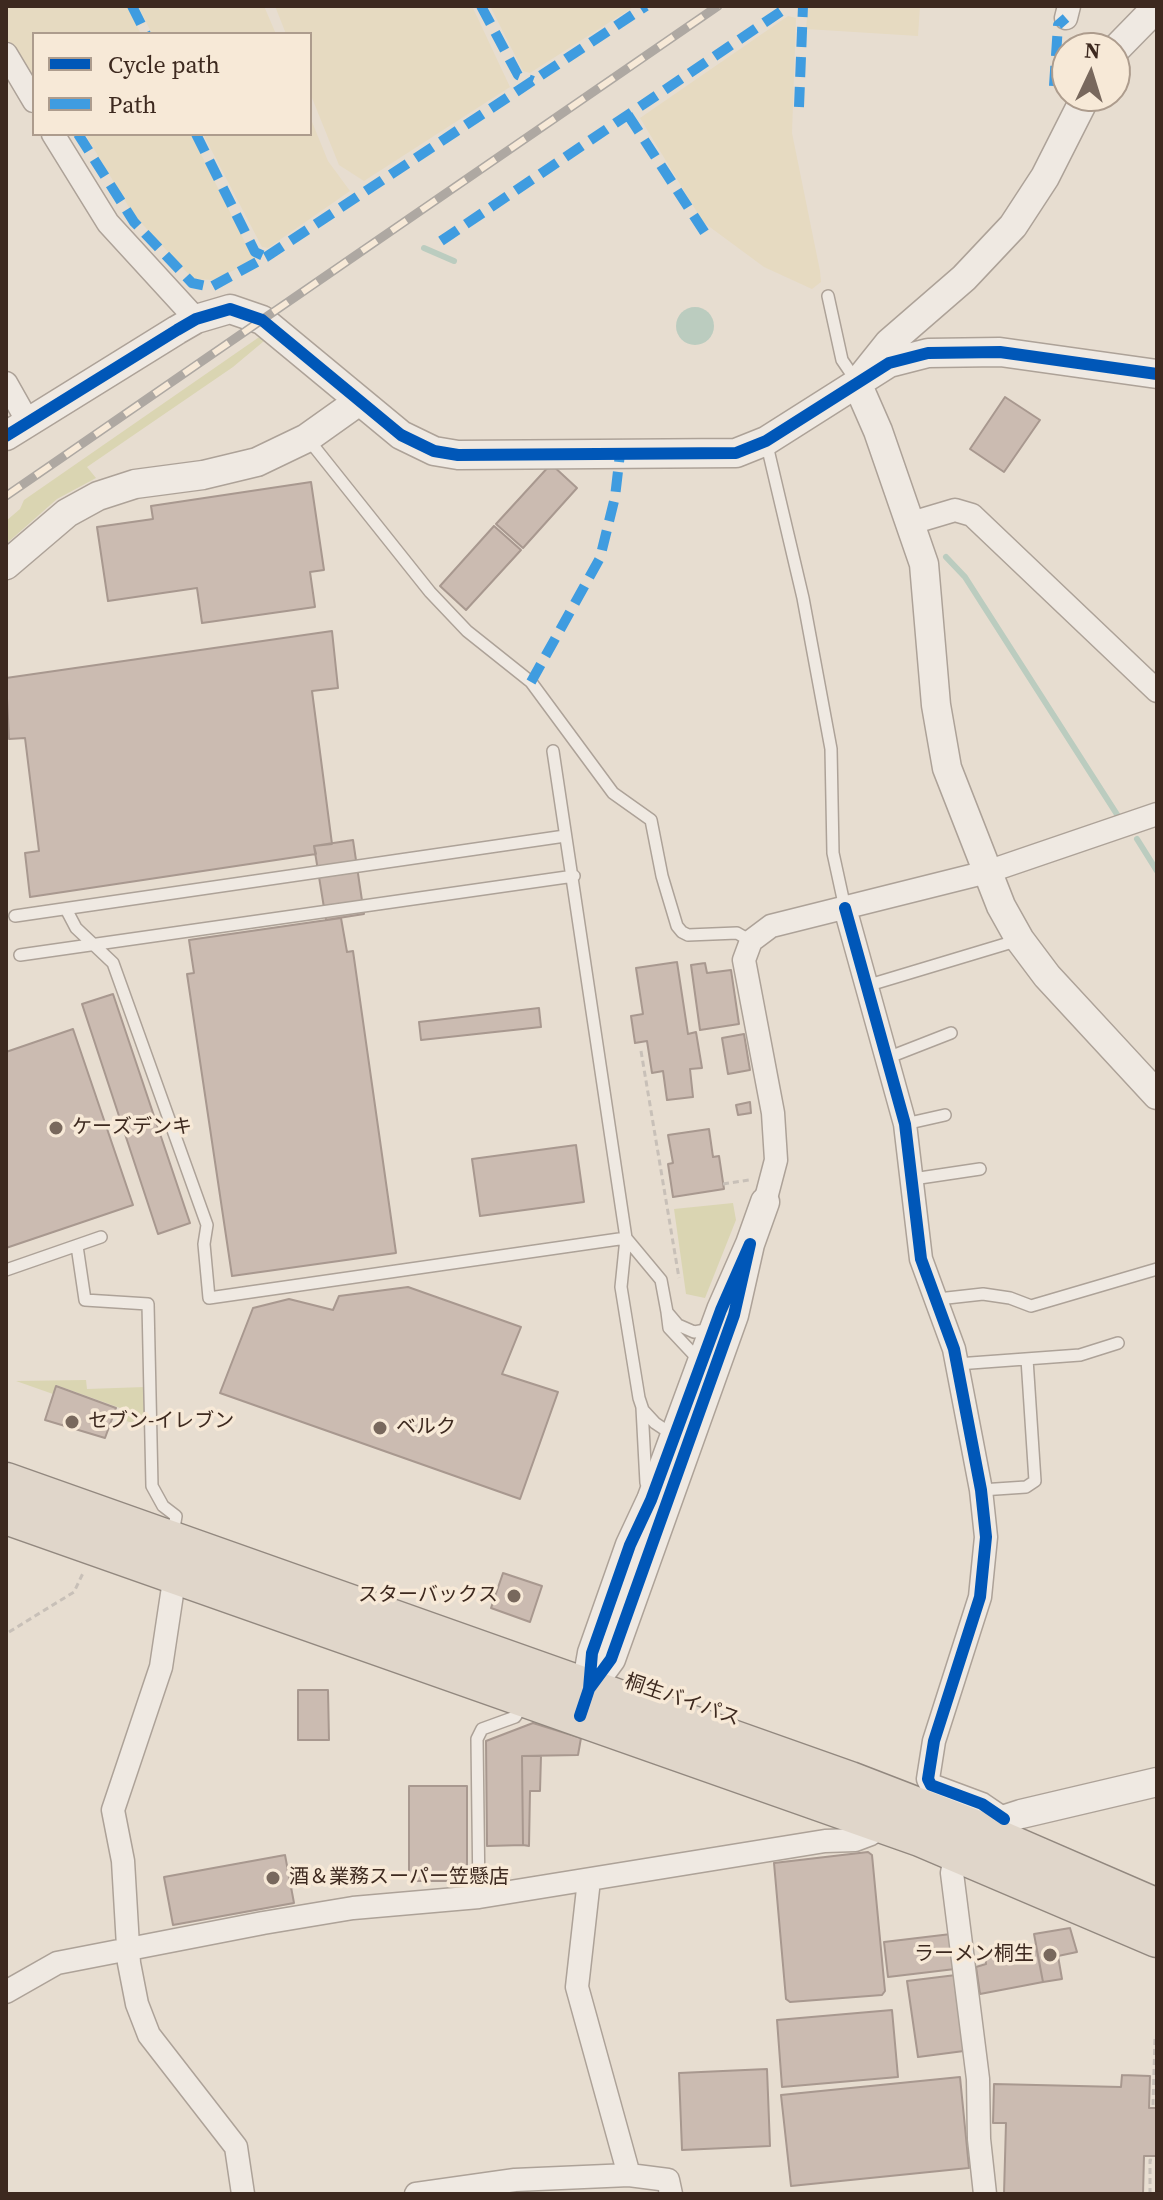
<!DOCTYPE html>
<meta charset="utf-8">
<style>
body{margin:0}
#map{position:relative;width:1163px;height:2200px;overflow:hidden;background:#e7ddd0;font-family:"Source Serif 4",serif}
canvas{display:block}
.frame{position:absolute;inset:0;border:8px solid #3d291f;pointer-events:none}
.legend{position:absolute;left:32px;top:32px;width:280px;height:104px;box-sizing:border-box;background:#f7e9d7;border:2px solid #ad9c8d;margin:0;padding:10px 14px;list-style:none;font-size:24px;color:#3d291f}
.legend li{display:flex;align-items:center;gap:16px;height:40px}
.legend b{width:40px;border:2px solid #ad9c8d}
.north{position:absolute;left:1051px;top:32px;width:80px;height:80px;box-sizing:border-box;background:#f7e9d7;border:2px solid #ad9c8d;border-radius:50%;rotate:4deg;font-size:22px;font-weight:700;line-height:32px;text-align:center;color:#3d291f}
.north::after{content:'';display:block;margin:auto;width:28px;height:36px;background:#78685d;clip-path:polygon(50% 0,100% 100%,50% 72%,0 100%)}
</style>
<div id="map">
<canvas width="1163" height="2200"></canvas>
<div class="frame"></div>
<ul class="legend">
<li><b style="height:10px;background:#0057b8"></b>Cycle path</li>
<li><b style="height:10px;background:#3f9ce0"></b>Path</li>
</ul>
<div class="north">N</div>
</div>
<script>
const c = document.querySelector('canvas').getContext('2d');
c.lineJoin = 'round';
function fill(path, color) { c.fillStyle = color; c.fill(path, 'evenodd'); }
const shape = rows => new Path2D(rows.map(r => 'M' + r).join(''));
function strokePath(path, color, width, dash) { c.strokeStyle = color; c.lineWidth = width; c.lineCap = dash ? 'butt' : 'round'; c.setLineDash(dash || []); c.stroke(path); }
function drawText(font, color, halo, rows, align = 'center') {
  c.font = font + ' "Source Serif 4","Noto Sans JP",serif'; c.lineWidth = 7; c.setLineDash([]); c.textBaseline = 'middle'; c.strokeStyle = halo; c.fillStyle = color; for (const [text, x, y, turn = 0] of rows) {
    c.save(); c.translate(x, y); c.rotate((+turn || 0) * Math.PI / 180); c.textAlign = isNaN(turn) ? turn : align; if (halo) c.strokeText(text, 0, 0); c.fillText(text, 0, 0); c.restore();
  }
}
fill(shape([
 [6,6,127,6,141,34,34,34,34,85,6,38],
 [138,6,264,6,276,34,152,34],
 [275,6,472,6,510,87,364,181,339,165,310,93,310,34,286,34],
 [490,6,635,6,530,73,523,71],
 [808,6,920,6,918,36,806,29],
 [788,16,796,18,792,133,820,271,821,282,812,289,764,267,703,222,640,118],
 [310,117,328,161,350,191,268,248,262,247,203,134,310,134],
 [85,134,191,134,249,250,256,256,249,263,213,280,193,279,133,214]
]), '#e6dac1');
fill(shape([
 [265,333,270,336,233,367,87,467,96,478,57,499,6,544,6,521,20,509,24,500],
 [733,1203,736,1220,705,1298,686,1294,674,1209],
 [86,1380,87,1389,145,1387,145,1427,117,1418,120,1408,56,1385,53,1394,16,1381]
]), '#dad5b2');
fill(shape([
 '676 326a19 19 0 1 1 38 0a19 19 0 1 1-38 0Z'
]), '#bbccbf');
strokePath(shape([
 [424,248,454,261],
 [946,557,965,577,1118,816],
 [1137,839,1157,871]
]), '#bbccbf', 6);
const building = shape([
 [1005,397,1040,420,1004,472,970,449,1005,397],
 [551,464,577,488,523,548,496,524,551,464],
 [311,482,324,570,310,572,315,607,202,623,197,588,108,601,97,527,153,519,151,506,311,482],
 [494,526,521,550,466,610,440,586,494,526],
 [332,631,338,688,312,691,332,844,314,846,316,854,30,897,25,853,39,851,25,738,9,739,6,678,332,631],
 [353,840,364,914,326,920,314,846,353,840],
 [341,918,347,952,353,951,396,1253,232,1276,187,974,194,973,189,940,341,918],
 [677,962,688,1034,696,1032,702,1068,690,1069,693,1097,667,1100,663,1071,652,1073,647,1041,635,1043,631,1016,643,1014,636,968,677,962],
 [705,963,707,973,731,970,739,1024,700,1030,691,965,705,963],
 [113,994,190,1223,158,1234,82,1004,113,994],
 [539,1008,541,1027,421,1040,419,1022,539,1008],
 [73,1029,133,1205,6,1248,6,1052,73,1029],
 [744,1034,750,1070,728,1074,722,1038,744,1034],
 [750,1102,751,1113,738,1115,736,1105,750,1102],
 [709,1129,713,1157,719,1156,724,1189,673,1197,668,1164,673,1163,668,1135,709,1129],
 [576,1145,584,1202,480,1216,472,1159,576,1145],
 [408,1287,521,1327,502,1374,558,1392,520,1499,220,1393,253,1308,289,1299,333,1310,339,1296,408,1287],
 [56,1386,116,1408,105,1438,45,1420,56,1386],
 [503,1573,542,1586,530,1622,491,1608,503,1573],
 [298,1690,328,1690,329,1740,298,1740,298,1690],
 [533,1723,581,1738,578,1755,522,1756,523,1845,487,1846,486,1741,533,1723],
 [522,1756,541,1756,540,1791,530,1791,529,1846,523,1845,522,1756],
 [409,1786,467,1786,467,1881,409,1881,409,1786],
 [868,1852,872,1855,885,1991,882,1995,790,2002,786,1999,774,1863,868,1852],
 [285,1855,294,1903,173,1925,164,1877,285,1855],
 [1070,1928,1077,1952,1058,1956,1062,1979,1043,1982,1034,1934,1070,1928],
 [951,1934,955,1969,888,1977,884,1942,951,1934],
 [1036,1946,1043,1982,980,1994,976,1967,986,1964,985,1954,1036,1946],
 [956,1975,964,2051,918,2057,907,1981,956,1975],
 [892,2010,898,2077,782,2087,777,2020,892,2010],
 [767,2069,770,2146,682,2150,679,2073,767,2069],
 [1122,2075,1150,2076,1149,2108,1157,2108,1156,2156,1144,2156,1143,2194,1004,2194,1006,2123,993,2123,994,2084,1121,2087,1122,2075],
 [960,2077,969,2168,791,2186,781,2095,960,2077]
]);
fill(building, '#cbbbb1');
strokePath(building, '#a8988f', 2);
const service = shape([
 [828,296,842,360,857,382],
 [308,439,430,592,467,631,531,682,613,793,651,820,662,876,677,926,682,932,688,935,737,933,751,941],
 [766,441,803,598,831,749,833,853,845,908],
 [553,751,626,1238,621,1287,639,1398,643,1410,655,1423,664,1429,678,1429],
 [66,909,76,928,113,963,207,1225,204,1244,209,1298,626,1238],
 [15,916,565,836],
 [20,955,574,876],
 [866,986,1019,940],
 [887,1058,951,1033],
 [905,1124,945,1115],
 [913,1179,980,1169],
 [626,1238,661,1280,667,1312,678,1325,694,1332,712,1329],
 [77,1246,85,1300,148,1304,152,1486,163,1506,176,1516,173,1534],
 [6,1270,101,1237],
 [938,1299,983,1294,1010,1298,1031,1306,1157,1269],
 [667,1312,669,1328,698,1359],
 [957,1364,1080,1355,1118,1343],
 [642,1408,646,1483],
 [981,1490,1026,1487,1035,1481,1027,1359],
 [479,1897,477,1739,482,1729,515,1717,523,1705]
]);
const minor = shape([
 [1066,18,1069,6],
 [6,54,34,101],
 [53,134,108,223,196,319],
 [6,383,28,422],
 [908,524,955,510,972,515,1157,691],
 [845,908,905,1124,921,1259,954,1349,981,1490,986,1537,980,1597,934,1741,928,1779,931,1785,982,1804,1004,1819],
 [765,1202,776,1160,773,1113,744,960,751,941,771,926,987,872,1157,814],
 [175,1574,161,1667,113,1810,123,1861,129,1963,137,2004,149,2035,236,2147,243,2194],
 [956,1851,952,1873,978,2079,979,2139,985,2194],
 [589,1880,577,1987,629,2175],
 [6,1992,57,1963,263,1923,353,1908,479,1897,825,1841,855,1840,871,1834,877,1823],
 [416,2194,515,2180,629,2175,668,2180,671,2194]
]);
const tertiary = shape([
 [1115,50,1157,7],
 [1086,96,1045,177,1013,226,964,278,889,343,857,383,878,431,924,564,936,705,947,768,1001,906,1020,940,1047,976,1157,1095],
 [6,436,177,330,196,319,230,309,262,320,401,435,434,451,458,455,736,453,766,441,889,363,928,353,1000,352,1157,374],
 [6,565,67,513,98,496,135,484,203,475,257,462,307,438,359,401],
 [750,1244,765,1202],
 [583,1704,592,1653,630,1545,651,1500,721,1310,750,1244,734,1315,611,1659,589,1689],
 [970,1836,987,1825,1021,1814,1157,1782]
]);
const trunk = shape([
 [6,1482,850,1781,977,1830,1157,1908],
 [6,1515,920,1837,1157,1938]
]);
strokePath(service, '#ada298', 14);
strokePath(minor, '#ada298', 25);
strokePath(tertiary, '#ada298', 31);
strokePath(trunk, '#92887f', 41);
strokePath(shape([
 [641,1051,679,1278],
 [723,1184,749,1180],
 [9,1632,74,1592,84,1571],
 [1155,2039,1153,2105,1157,2105],
 [1150,2194,1150,2160,1157,2161,1157,2150]
]), '#c8c0b8', 3, [6, 4]);
strokePath(service, '#efe9e2', 11);
strokePath(minor, '#efe9e2', 22);
strokePath(tertiary, '#efe9e2', 28);
strokePath(trunk, '#e0d6ca', 38);
const rail = shape([
 [6,496,718,6]
]);
strokePath(rail, '#aea8a2', 9);
strokePath(rail, '#f7e9d7', 6, [18]);
strokePath(shape([
 [132,6,146,34],
 [481,6,518,75,533,81],
 [1054,86,1058,25,1066,18],
 [799,107,803,6],
 [628,115,705,233],
 [78,134,134,222,192,283,211,287,266,257,646,6],
 [196,134,255,252,266,257],
 [441,241,789,6],
 [531,682,600,558,615,497,620,454]
]), '#3f9ce0', 10, [20, 10]);
strokePath(shape([
 [6,436,177,330,196,319,230,309,262,320,401,435,434,451,458,455,736,453,766,441,889,363,928,353,1000,352,1157,374],
 [845,908,905,1124,921,1259,954,1349,981,1490,986,1537,980,1597,934,1741,928,1779,931,1785,982,1804,1004,1819],
 [580,1716,589,1689,592,1653,630,1545,651,1500,721,1310,750,1244,734,1315,611,1659,589,1689]
]), '#0057b8', 12);
for (const [x, y, r, color] of [
 [56,1128,8,"#78685d"],
 [72,1422,8,"#78685d"],
 [380,1428,8,"#78685d"],
 [514,1596,8,"#78685d"],
 [273,1878,8,"#78685d"],
 [1050,1955,8,"#78685d"]
]) { const dot = new Path2D(); dot.arc(x, y, r, 0, 2 * Math.PI); c.fillStyle = color; c.fill(dot); strokePath(dot, '#f7e9d7', 3); }
drawText('20px', '#3d291f', '#f7e9d7', [
 ["ケーズデンキ",72,1128],
 ["セブン-イレブン",88,1422],
 ["ベルク",396,1428],
 ["スターバックス",498,1596,"right"],
 ["酒＆業務スーパー笠懸店",289,1878],
 ["ラーメン桐生",1034,1955,"right"]
], 'left');
drawText('20px', '#3d291f', '#f7e9d7', [
 ["桐生バイパス",682,1701,19]
]);
</script>
